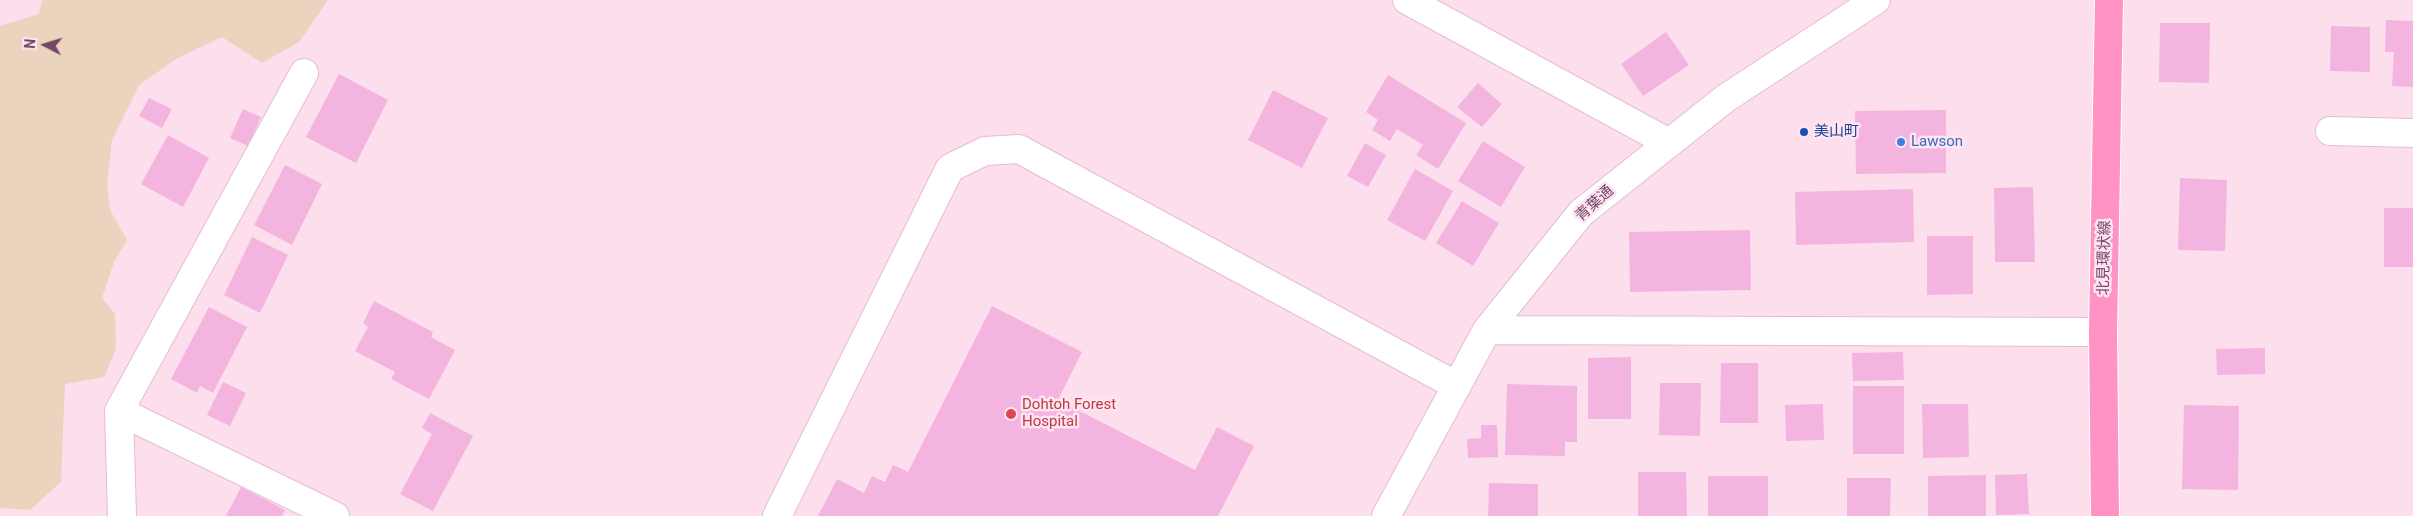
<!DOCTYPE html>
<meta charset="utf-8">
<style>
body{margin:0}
#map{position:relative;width:2413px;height:516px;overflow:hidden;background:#fddeec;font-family:Roboto,sans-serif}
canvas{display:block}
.north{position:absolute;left:20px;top:20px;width:50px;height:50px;-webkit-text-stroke:4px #ffe4f1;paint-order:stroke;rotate:275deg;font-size:14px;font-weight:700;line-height:20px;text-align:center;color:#734666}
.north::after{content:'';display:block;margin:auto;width:18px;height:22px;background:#734666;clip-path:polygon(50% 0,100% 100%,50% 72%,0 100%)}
</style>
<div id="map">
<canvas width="2413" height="516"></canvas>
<div class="north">N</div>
</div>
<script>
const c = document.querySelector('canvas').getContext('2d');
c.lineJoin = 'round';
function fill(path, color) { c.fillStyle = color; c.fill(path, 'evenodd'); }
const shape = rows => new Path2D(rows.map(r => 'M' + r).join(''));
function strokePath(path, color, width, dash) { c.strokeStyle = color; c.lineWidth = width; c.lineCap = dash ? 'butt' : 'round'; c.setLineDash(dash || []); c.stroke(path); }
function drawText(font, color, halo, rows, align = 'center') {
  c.font = font + ' Roboto,"Noto Sans JP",sans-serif'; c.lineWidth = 5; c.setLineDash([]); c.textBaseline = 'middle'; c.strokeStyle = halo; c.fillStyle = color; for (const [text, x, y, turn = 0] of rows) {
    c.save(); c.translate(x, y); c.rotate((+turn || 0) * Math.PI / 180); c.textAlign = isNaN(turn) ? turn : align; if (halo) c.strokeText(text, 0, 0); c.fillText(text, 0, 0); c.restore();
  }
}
fill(shape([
 [42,0,328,0,299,42,262,63,222,37,176,59,139,85,112,140,107,184,110,210,127,240,114,262,102,298,115,314,116,349,104,377,65,384,61,482,30,510,0,508,0,26,39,14]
]), '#ead4bd');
fill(shape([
 [2386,20,2413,21,2413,87,2392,86,2394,52,2385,52],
 [2160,23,2210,23,2209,83,2159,82],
 [2331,26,2370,27,2370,72,2330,71],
 [1666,32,1689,65,1643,96,1621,64],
 [339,74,388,100,356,163,306,137],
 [1388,75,1466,123,1438,169,1416,155,1423,145,1397,129,1390,141,1372,130,1378,120,1366,112],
 [1478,83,1502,104,1482,127,1457,107],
 [1273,90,1328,118,1302,168,1248,140],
 [149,98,172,109,162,128,139,116],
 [243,109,261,117,248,146,230,138],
 [1946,110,1946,173,1856,174,1855,111],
 [168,135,209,158,183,207,141,184],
 [1483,141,1525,167,1501,207,1458,181],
 [1365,143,1386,155,1368,187,1347,176],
 [285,165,322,184,292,245,254,225],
 [1415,169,1453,191,1425,241,1387,220],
 [2180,178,2227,180,2225,251,2178,250],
 [2033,187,2035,262,1995,262,1994,188],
 [1913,189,1914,242,1796,245,1795,192],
 [1462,201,1499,223,1473,266,1436,243],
 [2384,208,2413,208,2413,267,2384,267],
 [1750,230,1751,290,1630,292,1629,232],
 [1927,236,1973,236,1973,294,1927,295],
 [252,237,288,255,260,313,224,295],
 [374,301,433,332,431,337,455,350,429,399,391,379,395,372,355,351,368,327,363,323],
 [992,306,1082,352,1058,400,1195,470,1217,427,1254,446,1218,516,818,516,837,479,864,493,872,476,885,482,893,465,908,472],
 [209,307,247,327,213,393,200,386,197,393,171,379],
 [2265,348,2265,374,2217,375,2216,349],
 [1903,352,1904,380,1853,381,1852,353],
 [1631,357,1631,419,1588,419,1588,358],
 [1721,363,1758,363,1758,423,1720,423],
 [223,382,246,393,230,426,207,415],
 [1660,383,1701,383,1700,436,1659,435],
 [1507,384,1577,386,1577,442,1565,442,1565,456,1505,455],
 [1853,386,1904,386,1904,454,1853,454],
 [1823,404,1824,440,1786,441,1785,405],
 [1922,404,1968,404,1969,457,1923,458],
 [2184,405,2239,406,2238,490,2182,489],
 [430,413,473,436,433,511,400,494,432,434,422,428],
 [1481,425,1497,425,1498,457,1468,458,1467,439,1481,438],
 [1638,472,1686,472,1687,516,1638,516],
 [2027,474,2029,514,1996,515,1995,475],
 [1986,475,1986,516,1928,516,1928,476],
 [1708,476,1768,476,1768,516,1708,516],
 [1847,478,1891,478,1890,516,1847,516],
 [1489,483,1538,484,1538,516,1488,516],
 [241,487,285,510,282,516,226,516]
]), '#f3b5df');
const minor = shape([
 [1407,0,1669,143],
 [2330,131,2413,133],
 [1487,330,2103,332],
 [119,411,304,73],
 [122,516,119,411,335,516],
 [777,516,950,168,985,151,1019,149,1457,386],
 [1386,516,1487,330,1581,213,1726,98,1876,0]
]);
const major = shape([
 [2105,516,2103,332,2109,0]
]);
strokePath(minor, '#e3bdd3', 30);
strokePath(major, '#fff', 30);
strokePath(minor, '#fff', 28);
strokePath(major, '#fe93c4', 28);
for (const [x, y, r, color] of [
 [1804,132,5,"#1a4fb4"],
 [1901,142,5,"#3f7fe0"],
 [1011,414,6,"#e0444e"]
]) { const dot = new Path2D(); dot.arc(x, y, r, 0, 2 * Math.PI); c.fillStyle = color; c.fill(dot); strokePath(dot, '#ffe4f1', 2); }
drawText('15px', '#164399', '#ffe4f1', [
 ["美山町",1814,132]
], 'left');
drawText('15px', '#366cbe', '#ffe4f1', [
 ["Lawson",1911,142]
], 'left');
drawText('15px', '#734666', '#ffe4f1', [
 ["青葉通",1595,204,-42],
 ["北見環状線",2105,258,-89]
]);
drawText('15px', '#be3a42', '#ffe4f1', [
 ["Dohtoh Forest",1022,405],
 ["Hospital",1022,422]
], 'left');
</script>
